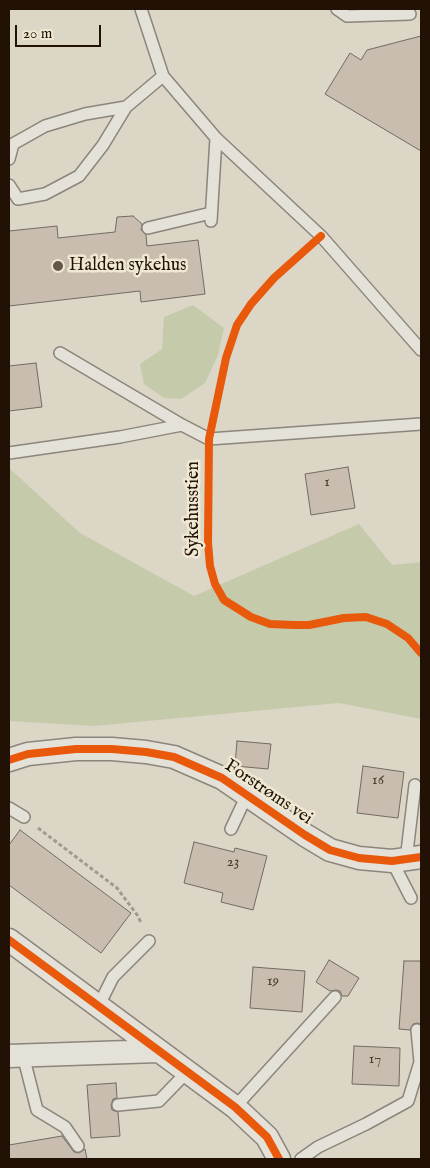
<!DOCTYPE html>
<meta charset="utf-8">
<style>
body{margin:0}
#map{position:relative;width:430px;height:1168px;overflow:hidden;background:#dcd6c6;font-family:"IM FELL English",serif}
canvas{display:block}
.frame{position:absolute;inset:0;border:10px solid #221205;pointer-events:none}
.scale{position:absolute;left:15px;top:25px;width:86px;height:22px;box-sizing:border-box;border:2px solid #221205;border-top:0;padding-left:6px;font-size:15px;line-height:18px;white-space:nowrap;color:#221205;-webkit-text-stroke:4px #efe8d3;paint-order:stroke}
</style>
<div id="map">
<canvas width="430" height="1168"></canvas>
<div class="frame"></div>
<div class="scale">20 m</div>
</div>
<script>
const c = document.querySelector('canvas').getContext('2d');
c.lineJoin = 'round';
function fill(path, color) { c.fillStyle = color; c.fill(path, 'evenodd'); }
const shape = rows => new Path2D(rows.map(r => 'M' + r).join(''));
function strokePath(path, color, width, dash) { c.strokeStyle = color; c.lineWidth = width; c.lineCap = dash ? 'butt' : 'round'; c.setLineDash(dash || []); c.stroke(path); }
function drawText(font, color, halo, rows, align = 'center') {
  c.font = font + ' "IM FELL English",serif'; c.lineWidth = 5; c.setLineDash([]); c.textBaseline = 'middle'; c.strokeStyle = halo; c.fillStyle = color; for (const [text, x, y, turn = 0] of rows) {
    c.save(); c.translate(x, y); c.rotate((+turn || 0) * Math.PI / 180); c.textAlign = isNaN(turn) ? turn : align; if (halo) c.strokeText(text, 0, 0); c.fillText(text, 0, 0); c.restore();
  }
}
fill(shape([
 [193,305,224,328,218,355,205,383,181,399,164,398,144,384,140,364,162,349,164,317],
 [9,468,80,533,194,596,359,524,392,565,421,562,421,719,339,703,94,726,9,721]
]), '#c5caaa');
const building = shape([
 [421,36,421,151,325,94,350,53,361,60,367,50,421,36],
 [133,216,142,224,141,230,146,235,147,246,198,240,205,294,141,302,140,291,9,306,9,231,57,226,58,238,115,232,117,217,133,216],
 [36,363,42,407,9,411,9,366,36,363],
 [348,467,355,508,311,515,305,474,348,467],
 [237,741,271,744,268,769,235,766,237,741],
 [363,766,404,772,398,818,357,813,363,766],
 [20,830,131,913,101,953,9,885,9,845,20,830],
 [194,842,234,852,235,848,267,856,253,910,221,902,223,893,184,883,194,842],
 [329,960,359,978,348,996,342,996,340,991,336,990,330,991,316,982,329,960],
 [404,961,421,961,421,1024,417,1023,413,1024,410,1030,399,1029,404,961],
 [253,967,305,971,302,1012,250,1008,253,967],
 [354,1046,400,1048,399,1086,352,1084,354,1046],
 [116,1083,117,1098,113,1099,111,1105,112,1110,118,1112,120,1136,91,1138,87,1085,116,1083],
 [62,1136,74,1152,79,1153,85,1149,87,1159,9,1159,9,1145,62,1136]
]);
fill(building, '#c8bdae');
strokePath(building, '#716b61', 1);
const service = shape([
 [141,9,163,76,216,138,321,236,421,350],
 [337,9,347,16,410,14],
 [9,159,13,144,45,126,85,114,126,107],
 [9,185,18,199,45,194,79,176,103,145,126,107,163,76],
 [211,221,216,138],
 [148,228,211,213],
 [60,353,182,425],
 [9,453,120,437,182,425,209,439,421,424],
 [9,808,24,817],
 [231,829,247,795],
 [406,860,415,785],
 [392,861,411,898],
 [99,1005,113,977,149,941],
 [23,1055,37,1110,65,1127,78,1146],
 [118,1105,159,1101,187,1072],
 [235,1107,335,997],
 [301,1159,318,1147,366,1124,408,1101,420,1062,417,1030]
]);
const minor = shape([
 [9,760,28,754,76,749,112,749,146,752,174,757,222,778,305,835,330,850,359,858,392,861,421,857],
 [9,940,235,1107,267,1137,279,1159],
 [9,1056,158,1051]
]);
strokePath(service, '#8b857b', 14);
strokePath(minor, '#8b857b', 25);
strokePath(shape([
 [38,828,117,888,138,916,141,923]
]), '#9f9a93', 3, [4, 2.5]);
strokePath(service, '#e4e1d9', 11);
strokePath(minor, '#e4e1d9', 22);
strokePath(shape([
 [321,236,274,278,251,304,237,325,226,358,209,439,208,543,210,566,215,584,224,600,251,617,270,624,293,625,309,625,344,618,366,617,387,624,408,638,421,653],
 [9,760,28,754,76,749,112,749,146,752,174,757,222,778,305,835,330,850,359,858,392,861,421,857],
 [9,940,235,1107,267,1137,279,1159]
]), '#e8590c', 8);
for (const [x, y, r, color] of [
 [58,266,6,"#635749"]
]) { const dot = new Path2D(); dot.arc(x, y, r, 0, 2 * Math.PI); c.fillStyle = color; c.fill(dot); strokePath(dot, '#efe8d3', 2); }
drawText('15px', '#4c3e30', null, [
 ["1",327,483],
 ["16",378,781],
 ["23",233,863],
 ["19",273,982],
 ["17",375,1060]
]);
drawText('18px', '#221205', '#efe8d3', [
 ["Halden sykehus",69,266]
], 'left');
drawText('18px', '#221205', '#efe8d3', [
 ["Sykehusstien",194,509,-90],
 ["Forstrøms vei",268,793,34]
]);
</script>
